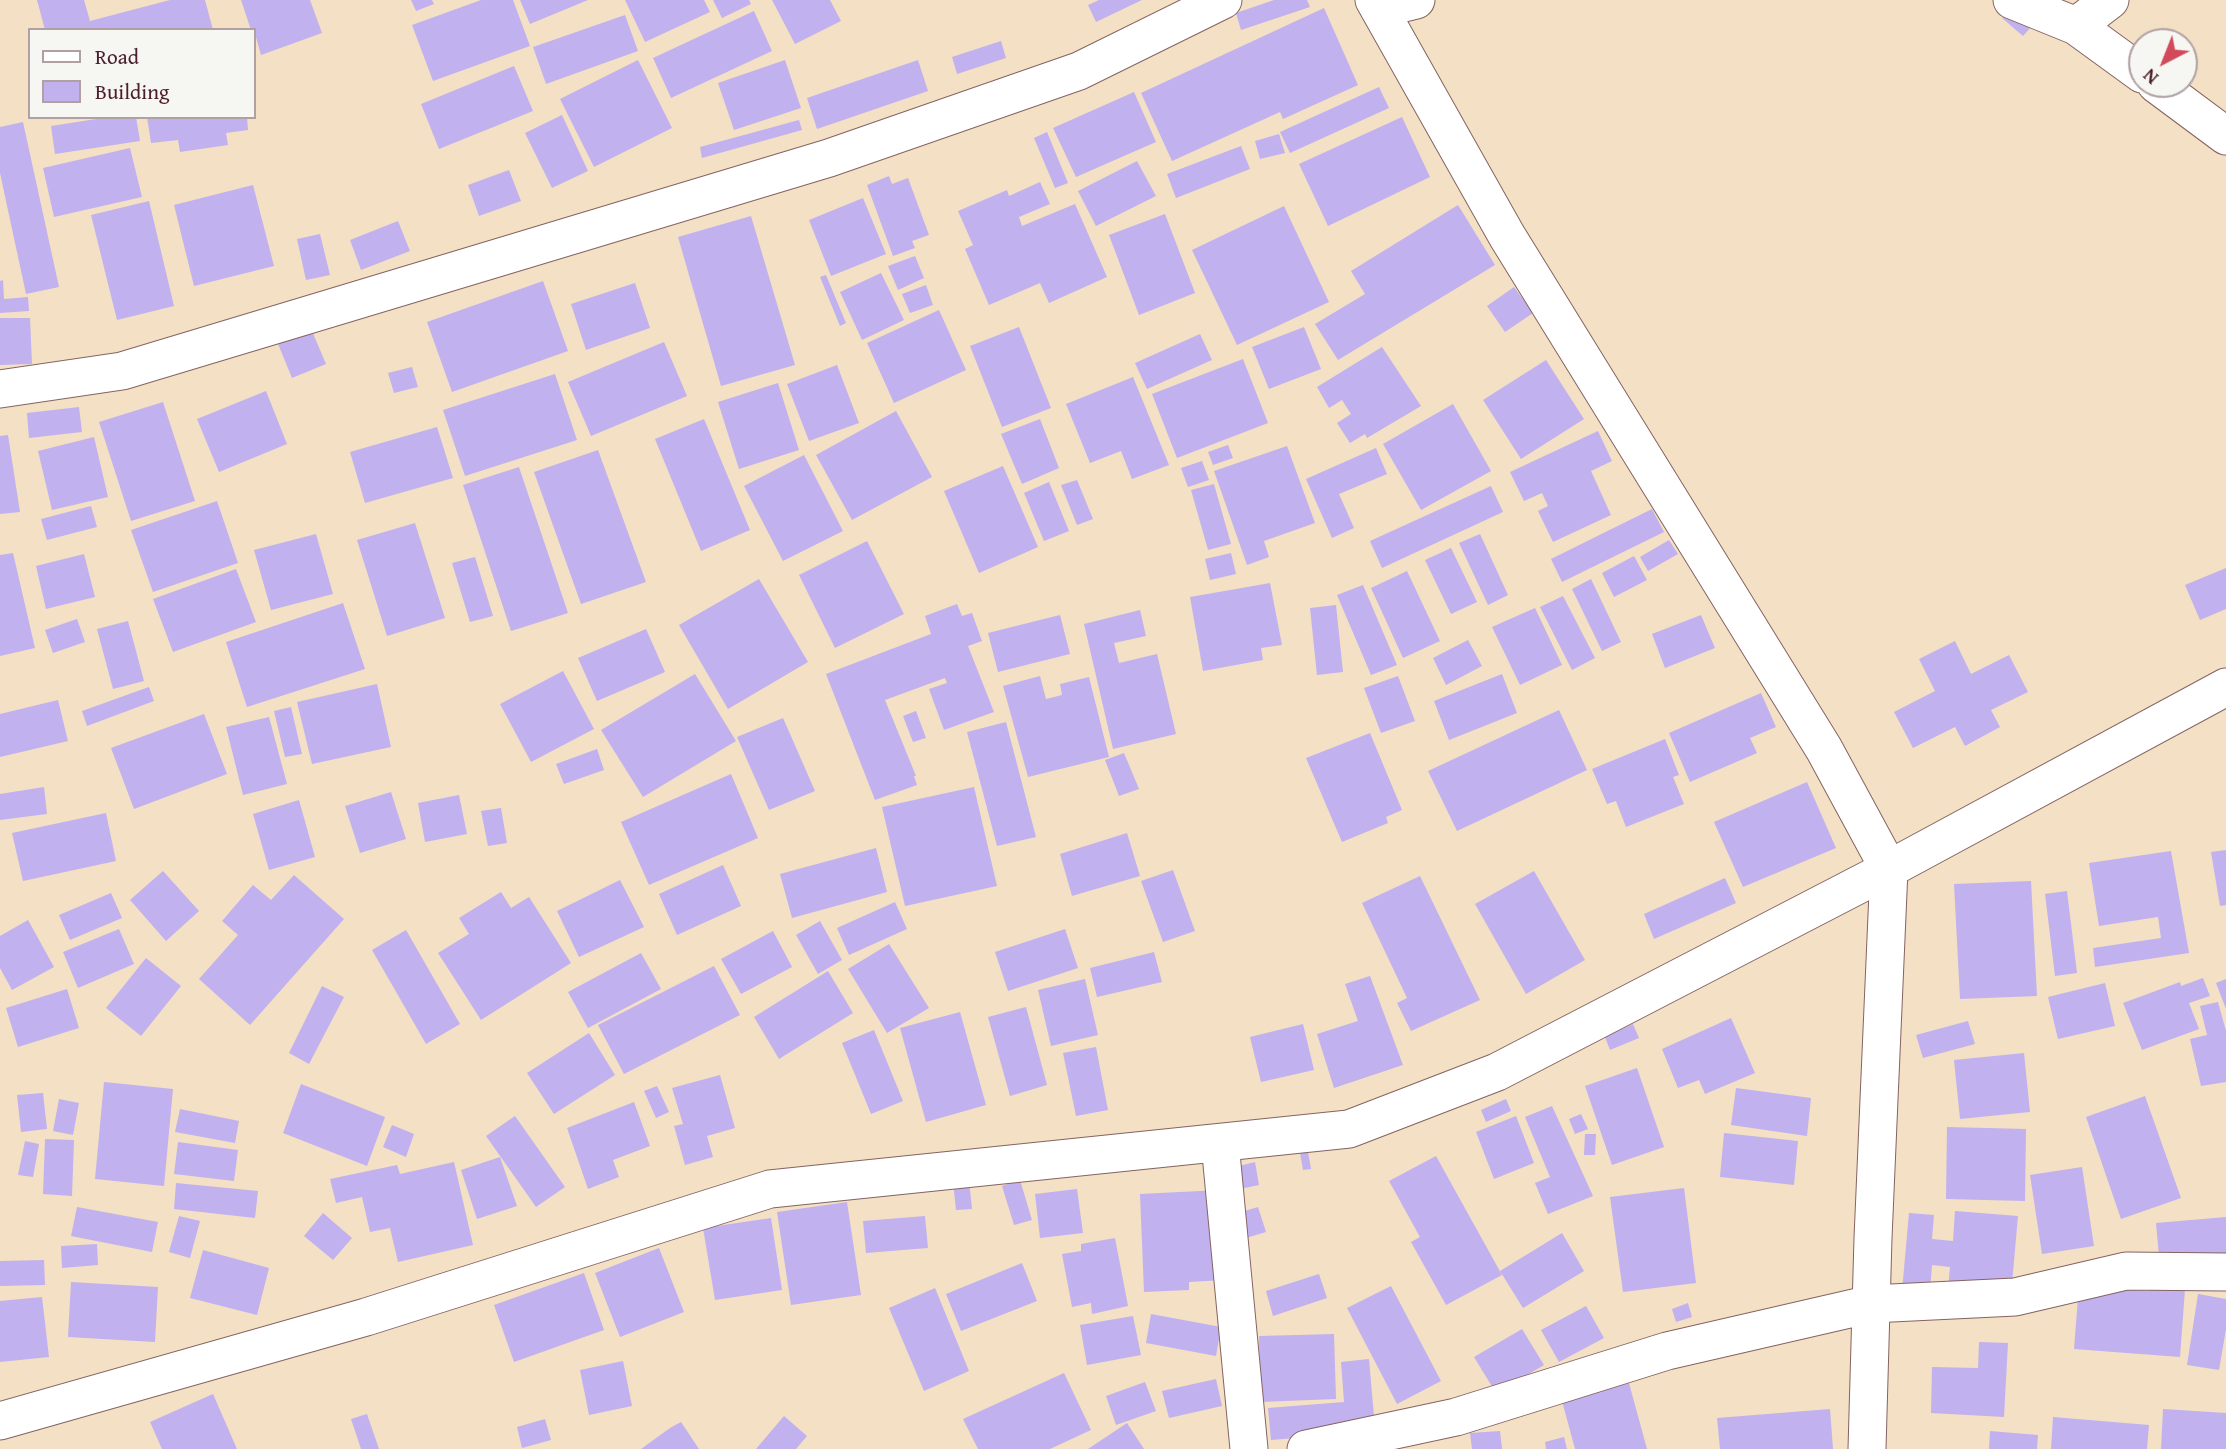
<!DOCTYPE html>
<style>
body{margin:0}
#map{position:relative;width:2226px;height:1449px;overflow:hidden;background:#f3e0c5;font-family:"Gentium Book Plus",serif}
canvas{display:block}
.legend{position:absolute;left:28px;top:28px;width:228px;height:91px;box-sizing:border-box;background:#f6f6f2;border:2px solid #b1a0a2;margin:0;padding:9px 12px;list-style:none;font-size:21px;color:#4a1f2b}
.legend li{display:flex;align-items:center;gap:14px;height:35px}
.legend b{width:35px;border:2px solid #b1a0a2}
.north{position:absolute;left:2128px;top:28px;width:70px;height:70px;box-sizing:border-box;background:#f6f6f2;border:2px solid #b1a0a2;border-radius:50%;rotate:222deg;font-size:19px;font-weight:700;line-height:28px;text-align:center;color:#4a1f2b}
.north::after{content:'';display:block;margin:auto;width:24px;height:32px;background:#d1495b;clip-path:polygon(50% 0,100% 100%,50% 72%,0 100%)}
</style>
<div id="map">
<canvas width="2226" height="1449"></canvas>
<ul class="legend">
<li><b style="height:9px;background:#fff"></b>Road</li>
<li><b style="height:19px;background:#c1b1ee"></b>Building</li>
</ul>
<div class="north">N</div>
</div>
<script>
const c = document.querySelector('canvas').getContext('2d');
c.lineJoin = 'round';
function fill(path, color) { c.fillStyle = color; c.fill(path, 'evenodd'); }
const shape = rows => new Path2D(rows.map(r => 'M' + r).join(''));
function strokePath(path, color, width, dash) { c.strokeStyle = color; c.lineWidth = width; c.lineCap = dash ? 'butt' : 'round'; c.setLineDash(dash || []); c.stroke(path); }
fill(shape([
 [37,0,84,0,90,21,170,0,205,0,213,30,45,30],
 [241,0,310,0,322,33,261,55,254,30,251,30],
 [411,0,432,0,434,4,416,11],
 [481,0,513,0,530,46,433,81,412,25],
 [520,0,588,0,530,24],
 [625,0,704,0,710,12,645,42],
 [713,0,749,0,751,4,722,18],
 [772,0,830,0,841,21,795,44],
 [1099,0,1142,0,1096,22,1088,5],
 [1274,0,1307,0,1310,7,1241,30,1236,13],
 [2010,7,2032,26,2023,36,2002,18],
 [1324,8,1358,85,1283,119,1280,112,1172,161,1141,93],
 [754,11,772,51,671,98,653,58],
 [625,15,638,51,546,84,533,47],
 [1001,41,1006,58,957,74,952,57],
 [638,60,672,128,594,167,560,99],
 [785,60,801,108,734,130,718,83],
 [918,60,928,91,817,129,807,98],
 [514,66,533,111,439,149,421,104],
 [1379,87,1389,108,1290,153,1280,132],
 [1134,92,1156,142,1076,177,1053,128],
 [562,115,588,171,552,188,525,133],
 [109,117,136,117,140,141,55,154,51,126],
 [147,117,247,117,248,130,226,133,228,145,180,152,178,140,151,143],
 [1402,117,1430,177,1328,226,1299,164],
 [799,120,802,130,702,158,700,147],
 [23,122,59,287,26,294,0,173,0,127],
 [1047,132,1068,183,1055,188,1034,138],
 [1279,134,1285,153,1260,159,1255,141],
 [1241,146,1250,169,1176,198,1167,174],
 [130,148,142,197,54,217,43,168],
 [1137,161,1156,196,1096,226,1078,191],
 [509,170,521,201,479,216,468,185],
 [889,176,892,184,908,178,929,235,912,241,915,248,893,256,867,185],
 [1040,182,1050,204,1019,217,1022,226,1075,204,1107,277,1049,303,1040,283,989,305,965,249,973,245,958,211,1007,190,1009,196],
 [253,185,274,266,194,286,174,205],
 [863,198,886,254,831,276,809,220],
 [149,201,174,306,117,320,91,215],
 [1458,205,1495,265,1338,360,1315,324,1365,294,1351,271],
 [1284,206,1329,302,1237,345,1192,250],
 [1165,214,1195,293,1139,315,1109,235],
 [751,216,795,365,721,386,678,237],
 [398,221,410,251,361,270,350,240],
 [320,234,330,275,306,280,297,239],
 [915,256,924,278,898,290,888,266],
 [881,273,904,320,862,340,840,292],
 [826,275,846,323,840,326,820,277],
 [3,280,4,299,28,297,29,311,0,313,0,281],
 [543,281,568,351,452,392,427,322],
 [635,283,650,328,586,350,571,304],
 [926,285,933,305,910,313,902,294],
 [1514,287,1533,313,1505,332,1487,306],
 [939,310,966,370,894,403,867,343],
 [0,318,30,318,32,364,0,365],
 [1019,327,1051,408,1002,427,970,346],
 [1304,327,1321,369,1269,389,1252,347],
 [312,331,326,364,292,378,278,344],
 [1200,334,1212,360,1147,389,1135,363],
 [664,342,687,396,591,436,568,382],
 [1382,347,1421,406,1367,438,1365,434,1350,443,1337,423,1351,414,1342,400,1329,408,1317,387],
 [1243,359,1268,423,1177,458,1152,394],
 [1546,360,1584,419,1521,459,1483,400],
 [837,365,859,423,809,441,787,384],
 [412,367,418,387,394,393,388,373],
 [555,374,577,440,465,476,443,410],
 [1133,377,1169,465,1132,479,1121,451,1090,463,1066,404],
 [778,383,799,450,739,469,718,402],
 [266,391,287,444,219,472,197,419],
 [163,402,195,501,131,521,99,422],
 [1453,404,1491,471,1421,510,1383,444],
 [79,407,82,432,29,438,27,413],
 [896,411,932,477,852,520,816,455],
 [704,419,750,530,701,551,655,439],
 [1040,419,1059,468,1022,484,1001,434],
 [437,427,453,478,365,503,350,452],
 [1598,431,1612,461,1591,471,1611,515,1553,542,1538,511,1548,506,1542,493,1524,501,1510,472],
 [8,435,20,512,0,514,0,436],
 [94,437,108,497,52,510,38,451],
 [1228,445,1233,458,1213,465,1208,452],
 [1287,446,1315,523,1264,541,1269,557,1247,565,1214,471],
 [1376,448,1387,474,1339,494,1354,528,1332,538,1306,479],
 [598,450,646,582,581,604,534,472],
 [804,455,843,531,783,561,744,486],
 [1202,461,1209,480,1188,487,1181,468],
 [1003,466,1038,547,979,573,944,491],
 [519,467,568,613,511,631,463,485],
 [1077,480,1093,519,1077,525,1061,485],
 [1049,482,1069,531,1044,541,1024,493],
 [1214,484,1231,544,1208,550,1191,490],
 [1491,486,1503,512,1382,568,1370,541],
 [217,501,238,563,153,592,131,530],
 [91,506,97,527,47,540,41,519],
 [1652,509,1664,532,1562,582,1551,559],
 [415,523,445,618,387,636,357,540],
 [316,534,333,594,271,610,254,550],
 [1480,534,1508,595,1488,605,1459,543],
 [1669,540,1678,554,1648,571,1640,557],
 [867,541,904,614,835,648,799,575],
 [1451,548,1477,602,1451,614,1425,560],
 [13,553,35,648,0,656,0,555],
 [1231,553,1236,574,1210,580,1205,559],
 [84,554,95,597,46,609,36,566],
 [1634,556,1647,580,1614,597,1602,573],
 [475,557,493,616,470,622,452,563],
 [2226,568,2226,609,2200,620,2185,585],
 [236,569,256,622,173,652,153,599],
 [1407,571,1440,641,1403,658,1371,588],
 [759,579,808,662,728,709,679,625],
 [1591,579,1621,642,1602,651,1572,589],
 [1270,583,1282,645,1261,648,1263,660,1203,671,1190,597],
 [1363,585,1397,665,1371,675,1337,595],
 [1563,596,1595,658,1572,670,1540,607],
 [343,603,365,669,247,707,226,642],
 [957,604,962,616,972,613,982,641,968,646,994,712,944,730,929,689,947,683,945,678,885,700,916,776,914,776,917,785,875,800,826,674,931,634,925,616],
 [1336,605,1343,672,1317,675,1310,608],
 [1535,608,1562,665,1520,685,1492,627],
 [1140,610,1146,636,1114,643,1119,663,1157,654,1176,734,1113,749,1084,624],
 [1060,615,1070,654,998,672,988,633],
 [1701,615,1715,648,1665,668,1652,634],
 [77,619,85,642,53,653,45,630],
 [128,621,144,681,113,689,97,629],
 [646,629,665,672,597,701,578,658],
 [1468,640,1482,666,1446,685,1433,658],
 [1955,641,1971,674,2009,655,2028,692,1991,710,2000,727,1965,746,1955,727,1913,748,1894,712,1935,691,1919,659],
 [563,671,594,729,531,762,500,704],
 [695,674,736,741,643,797,601,730],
 [1502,674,1517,713,1449,740,1434,701],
 [1040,676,1046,699,1062,695,1060,684,1089,677,1109,757,1028,777,1003,686],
 [1398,676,1415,721,1381,733,1364,688],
 [377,684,391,747,312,764,297,702],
 [149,687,154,701,87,726,82,711],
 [1761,693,1776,727,1750,738,1757,753,1690,782,1669,733],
 [58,700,68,741,0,757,0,714],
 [291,707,302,754,285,757,274,711],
 [1559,710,1587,770,1457,831,1428,771],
 [916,711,926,738,913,742,903,716],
 [204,714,227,774,134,809,111,748],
 [269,717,287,784,243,795,226,727],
 [783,718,815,791,769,810,737,737],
 [1006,722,1036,837,997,846,967,732],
 [1370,733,1402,810,1386,817,1388,823,1342,842,1306,758],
 [1665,739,1679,775,1673,777,1684,804,1626,827,1616,801,1607,804,1592,769],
 [597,749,604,770,564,784,556,764],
 [1124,753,1139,789,1119,796,1105,760],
 [731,774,758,838,649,885,621,822],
 [1807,782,1836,848,1743,887,1714,822],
 [44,787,47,814,0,820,0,794],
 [974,787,997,886,905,906,882,807],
 [391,792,406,839,360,853,345,806],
 [459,795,467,834,425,842,418,803],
 [299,800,315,857,269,870,253,814],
 [501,808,507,843,488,846,481,811],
 [106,813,116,861,23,881,12,833],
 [1127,833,1140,876,1072,896,1060,854],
 [876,848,887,892,792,918,780,874],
 [2226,850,2226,905,2220,906,2211,852],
 [2171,851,2189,953,2095,967,2093,948,2161,938,2158,917,2099,926,2089,863],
 [723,865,741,906,677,935,659,894],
 [1173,870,1195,931,1163,942,1141,881],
 [163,871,199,911,166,941,130,900],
 [1534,871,1585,960,1526,994,1475,904],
 [294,875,344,919,250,1025,199,979,238,935,222,921,253,885,271,900],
 [1420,876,1480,1000,1411,1031,1397,1003,1407,998,1362,903],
 [1725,878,1736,903,1654,939,1644,914],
 [620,880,644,927,579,957,557,911],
 [2031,881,2037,996,1960,999,1954,884],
 [2067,891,2077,973,2055,976,2045,894],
 [501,892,511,908,529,897,571,963,481,1020,438,953,469,934,459,918],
 [111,893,122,918,70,940,59,915],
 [895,902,907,929,849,955,837,928],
 [28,920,54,967,12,990,0,968,0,936],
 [820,921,842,960,818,974,796,935],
 [119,929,134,964,78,988,63,952],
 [1065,929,1078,968,1008,991,995,952],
 [406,930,460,1024,426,1044,372,950],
 [773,931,792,967,741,994,721,959],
 [889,944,929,1008,887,1033,848,969],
 [1154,952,1162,982,1097,997,1090,968],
 [641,953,661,989,588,1028,568,992],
 [146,958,181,986,141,1036,106,1008],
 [714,966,740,1015,624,1074,598,1025],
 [828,971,853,1013,779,1059,754,1017],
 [1370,976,1403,1065,1334,1088,1317,1034,1358,1021,1345,984],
 [2203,978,2210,996,2189,1003,2199,1029,2142,1050,2123,1003,2180,982,2181,986],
 [1085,979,1098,1035,1051,1046,1038,990],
 [2226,979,2226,1009,2216,983],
 [2105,983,2115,1026,2058,1039,2048,997],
 [322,986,344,997,309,1064,289,1053],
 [67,989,79,1028,18,1047,6,1008],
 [2218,1002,2226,1031,2226,1082,2201,1086,2190,1039,2207,1035,2200,1006],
 [1026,1007,1047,1085,1010,1096,988,1017],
 [960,1012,986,1105,926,1122,900,1028],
 [1731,1018,1755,1073,1705,1094,1699,1080,1678,1088,1662,1049],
 [1968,1021,1975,1044,1923,1058,1916,1035],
 [1303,1024,1314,1070,1261,1082,1250,1037],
 [1633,1024,1639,1038,1610,1050,1605,1037],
 [874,1030,903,1101,871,1114,842,1043],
 [589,1033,615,1075,554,1114,527,1073],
 [1096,1047,1108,1110,1076,1116,1063,1053],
 [2024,1053,2030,1112,1960,1119,1954,1060],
 [1637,1068,1664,1147,1612,1165,1585,1086],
 [720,1075,735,1128,707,1136,713,1157,685,1165,674,1126,683,1124,672,1088],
 [104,1082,173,1089,164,1186,95,1179],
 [301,1084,385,1117,367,1166,283,1133],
 [657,1086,669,1112,656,1118,644,1091],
 [1736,1088,1811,1098,1807,1136,1731,1125],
 [43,1093,47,1129,21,1132,17,1095],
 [2145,1096,2181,1198,2121,1219,2086,1117],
 [59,1099,79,1103,73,1135,53,1131],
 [1506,1099,1511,1111,1486,1122,1481,1110],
 [634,1102,650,1146,613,1160,619,1177,588,1189,567,1128],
 [1552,1106,1593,1196,1548,1214,1535,1183,1550,1177,1525,1117],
 [180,1109,239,1121,235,1143,175,1132],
 [1581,1114,1588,1129,1575,1134,1569,1119],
 [515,1116,565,1187,536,1207,486,1136],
 [1516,1116,1534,1163,1494,1179,1476,1132],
 [392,1125,414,1134,406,1157,383,1147],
 [1947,1127,2026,1129,2025,1201,1946,1199],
 [1724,1133,1798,1141,1794,1185,1720,1177],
 [1585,1134,1596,1134,1595,1155,1584,1155],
 [45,1139,74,1140,72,1196,43,1194],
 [25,1141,39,1144,33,1177,18,1175],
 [178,1142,238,1150,234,1181,174,1174],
 [1308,1152,1311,1169,1303,1170,1300,1153],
 [1436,1156,1502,1275,1446,1305,1411,1242,1420,1237,1389,1181],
 [500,1157,517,1206,477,1219,461,1170],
 [454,1162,473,1245,398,1262,390,1228,370,1232,362,1197,336,1203,330,1179,397,1165,400,1174],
 [1255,1162,1259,1185,1240,1189,1235,1167],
 [2082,1167,2094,1246,2042,1254,2030,1175],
 [969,1180,972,1209,956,1210,953,1182],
 [1020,1180,1032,1220,1014,1225,1002,1186],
 [176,1183,258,1191,255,1218,174,1209],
 [1684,1188,1696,1283,1623,1292,1610,1197],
 [1077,1189,1083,1233,1040,1238,1035,1194],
 [1220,1190,1224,1280,1189,1282,1189,1290,1144,1292,1140,1194],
 [847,1202,861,1295,791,1305,777,1212],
 [77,1207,158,1222,152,1252,71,1236],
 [1258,1207,1266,1232,1246,1238,1238,1213],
 [1955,1211,2018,1216,2011,1295,1948,1289,1950,1267,1932,1265,1930,1293,1902,1291,1909,1213,1934,1215,1932,1239,1953,1241],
 [323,1213,352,1238,333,1260,304,1236],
 [179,1216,200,1221,190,1258,169,1252],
 [925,1216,928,1248,866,1253,863,1221],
 [2226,1217,2226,1262,2160,1267,2156,1223],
 [771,1218,782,1290,715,1300,703,1228],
 [1562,1233,1584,1271,1523,1308,1500,1271],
 [1115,1238,1128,1306,1092,1314,1091,1303,1072,1307,1062,1254,1081,1251,1081,1244],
 [97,1244,98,1265,62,1268,61,1246],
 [659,1248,684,1312,620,1337,595,1273],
 [203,1250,269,1268,257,1315,190,1298],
 [44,1260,45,1285,0,1286,0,1261],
 [1022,1263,1037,1301,961,1331,946,1294],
 [584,1273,604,1330,514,1362,494,1305],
 [2150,1273,2186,1276,2180,1357,2074,1349,2079,1285,2149,1291],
 [1319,1274,1327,1298,1273,1316,1266,1291],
 [71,1282,158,1287,155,1342,68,1337],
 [1391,1286,1441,1381,1397,1404,1347,1308],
 [935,1288,969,1371,924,1391,889,1308],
 [2198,1294,2226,1299,2226,1329,2219,1370,2187,1365],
 [42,1297,49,1357,0,1362,0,1301],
 [1688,1303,1692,1317,1676,1322,1672,1309],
 [1586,1306,1604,1338,1559,1362,1541,1330],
 [1151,1314,1221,1327,1216,1356,1146,1343],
 [1133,1316,1141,1355,1087,1365,1080,1325],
 [1522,1329,1544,1365,1496,1393,1474,1357],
 [1334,1334,1336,1399,1260,1402,1259,1336],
 [1979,1342,2008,1343,2004,1417,1931,1413,1932,1367,1978,1368],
 [1369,1359,1375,1428,1355,1433,1271,1440,1268,1408,1344,1402,1341,1362],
 [623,1361,632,1406,589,1415,580,1370],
 [1064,1373,1091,1430,1050,1449,978,1449,963,1419],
 [1216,1379,1222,1406,1169,1418,1162,1391],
 [1145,1382,1156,1411,1116,1425,1106,1396],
 [1629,1383,1647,1449,1575,1449,1562,1401],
 [213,1394,237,1449,162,1449,150,1422],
 [1830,1409,1833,1449,1720,1449,1717,1418],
 [2163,1409,2226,1413,2226,1449,2161,1449],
 [367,1414,379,1449,361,1449,351,1419],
 [784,1416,807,1436,796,1449,756,1449],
 [2053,1417,2149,1425,2147,1449,2051,1449],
 [545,1419,551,1440,522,1448,517,1427],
 [681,1422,699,1449,641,1449,670,1428],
 [1127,1423,1144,1449,1088,1449],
 [1500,1431,1502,1449,1472,1449,1470,1433],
 [1990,1431,2038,1435,2037,1449,1989,1449],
 [1564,1437,1567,1449,1546,1449,1545,1442]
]), '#c1b1ee');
const minor = shape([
 [1374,0,1507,236,1824,749,1889,869,1873,1238,1867,1449],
 [2012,0,2076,26,2142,74],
 [1379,9,1416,0],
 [2076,26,2110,0],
 [2156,84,2226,136],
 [0,389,122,371,829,158,1079,71,1223,0],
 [1220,1143,1249,1449],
 [0,1421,366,1317,770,1189,1349,1129,1497,1072,1889,869,2226,687],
 [1306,1449,1456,1417,1667,1351,1871,1304,2015,1297,2126,1271,2226,1272]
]);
strokePath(minor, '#856361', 39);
strokePath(minor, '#fff', 37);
</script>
